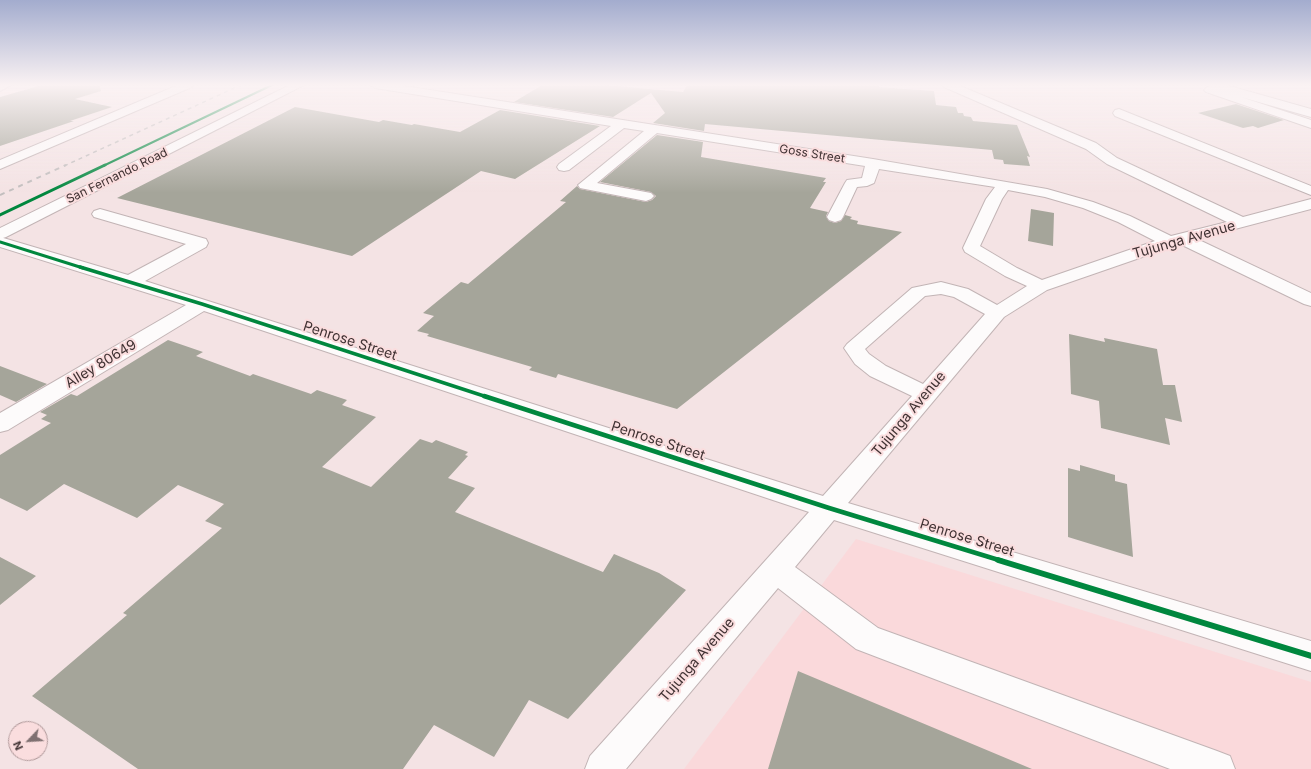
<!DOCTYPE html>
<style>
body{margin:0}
#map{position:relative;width:1311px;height:769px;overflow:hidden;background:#f4e3e4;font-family:Inter,sans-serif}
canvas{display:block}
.north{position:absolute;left:8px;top:721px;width:40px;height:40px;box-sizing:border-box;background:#faddde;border:1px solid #b0999a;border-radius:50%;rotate:245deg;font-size:11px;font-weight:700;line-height:16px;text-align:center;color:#403233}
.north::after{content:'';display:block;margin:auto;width:14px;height:18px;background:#7f7071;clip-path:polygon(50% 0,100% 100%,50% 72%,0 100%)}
</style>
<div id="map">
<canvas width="1311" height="769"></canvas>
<div class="north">N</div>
</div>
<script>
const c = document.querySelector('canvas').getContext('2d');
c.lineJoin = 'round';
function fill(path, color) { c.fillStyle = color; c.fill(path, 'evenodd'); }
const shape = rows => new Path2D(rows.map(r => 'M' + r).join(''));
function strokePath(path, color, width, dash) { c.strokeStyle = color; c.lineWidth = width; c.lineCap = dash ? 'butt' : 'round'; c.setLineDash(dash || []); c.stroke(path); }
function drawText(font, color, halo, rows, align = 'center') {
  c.font = font + ' Inter,sans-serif'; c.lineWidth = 4; c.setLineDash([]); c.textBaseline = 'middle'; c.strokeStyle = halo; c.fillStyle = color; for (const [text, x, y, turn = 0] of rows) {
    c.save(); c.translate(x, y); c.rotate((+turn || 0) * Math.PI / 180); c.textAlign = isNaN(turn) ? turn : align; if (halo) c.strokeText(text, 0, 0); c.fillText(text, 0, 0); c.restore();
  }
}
fill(shape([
 [856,539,1311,682,1311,769,684,769]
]), '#fad9db');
fill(shape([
 [42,85,100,85,101,91,75,99,112,107,70,121,74,121,0,146,0,97],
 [542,85,605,85,683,92,687,85,879,85,879,87,934,91,936,105,956,107,958,113,963,113,964,116,971,117,973,121,1017,125,1030,157,1027,156,1030,166,1004,164,1003,160,994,159,992,150,705,124,704,131,653,123,665,113,651,93,613,117,514,102],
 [1236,104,1284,120,1258,128,1253,126,1243,128,1198,113],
 [295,107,379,122,383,120,412,125,414,124,460,132,500,110,600,126,515,179,481,171,352,256,117,198],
 [657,135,703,142,701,157,826,178,823,182,826,182,810,208,828,212,826,216,829,221,835,223,841,221,845,215,852,217,850,219,858,221,857,224,902,232,677,409,558,374,556,378,529,370,532,367,427,336,429,334,417,331,434,316,423,313,461,282,468,284,566,202,560,201,577,186,580,189,646,202,652,200,656,196,651,192,600,182],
 [1031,209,1054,213,1053,246,1028,241],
 [1069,334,1105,342,1104,338,1157,349,1163,385,1175,385,1182,422,1165,418,1170,445,1101,428,1099,401,1071,394],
 [168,340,203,352,196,356,250,376,253,374,311,394,317,390,347,400,342,405,376,417,322,467,371,487,420,439,432,443,436,440,468,452,465,455,468,456,448,478,475,488,455,512,603,572,614,554,659,573,686,590,568,719,529,700,494,757,434,725,403,769,138,769,32,696,127,615,123,613,222,528,205,521,224,504,178,485,137,518,64,484,27,511,0,498,0,455,51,423,41,419,47,415,40,412,71,394,77,396],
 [0,366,47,384,16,402,0,395],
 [1080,465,1115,475,1115,481,1127,484,1133,557,1068,537,1068,468,1080,471],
 [0,557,36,576,0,605],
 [798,671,1032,769,768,769]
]), '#a5a59a');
const minor = shape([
 [178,85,193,85,192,87,0,169,0,160,178,85],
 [370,85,398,85,873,159,1047,189,1093,202,1130,216,1171,236,1227,222,1107,164,1086,149,944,87,943,85,958,85,1096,143,1117,158,1243,217,1311,199,1311,209,1197,239,1311,293,1311,306,1304,304,1180,244,1047,290,1004,317,848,503,1311,641,1311,671,834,520,795,567,878,628,1217,751,1230,756,1235,769,1170,769,856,649,778,588,626,769,585,769,590,756,809,512,204,311,8,430,0,432,0,413,186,305,0,247,0,237,128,275,186,244,94,217,92,214,94,211,100,209,206,239,208,243,206,247,145,281,823,496,912,396,870,376,855,364,844,348,847,344,912,288,941,282,968,289,997,305,1027,286,1005,276,965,252,963,248,986,199,995,187,879,169,874,183,867,186,857,187,843,217,841,220,835,222,829,220,827,217,845,183,847,180,862,178,865,166,657,133,597,183,651,193,654,196,651,199,646,201,585,189,580,188,578,185,644,131,624,128,569,170,564,171,559,170,557,167,559,164,611,126,375,88,370,85],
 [1008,190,1045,197,1083,208,1118,222,1155,241,1042,280,1017,268,980,246,1002,199,1008,190],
 [941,294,954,297,985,314,923,384,886,366,869,354,865,349,925,296,941,294],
 [1211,85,1226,85,1311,109,1311,117,1241,97,1311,120,1311,128,1206,92,1204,90,1206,88,1211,85],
 [1119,109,1311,186,1311,195,1115,116,1113,113,1115,110,1119,109]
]);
const major = shape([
 [290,85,304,85,6,237,0,239,0,228,290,85]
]);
const highway = shape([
 [0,85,11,85,0,91,0,85]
]);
strokePath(minor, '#c2b4b5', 2);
strokePath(major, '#c2b4b5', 2);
strokePath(highway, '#c2b4b5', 2);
fill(minor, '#fdfbfb');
fill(major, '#fdfbfb');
fill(highway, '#fdfbfb');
strokePath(shape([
 [64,166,241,85]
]), '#c2bebe', 1.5, [4, 4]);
strokePath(shape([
 [0,195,66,165]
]), '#c2bebe', 2, [5, 5]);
strokePath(shape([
 [103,166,272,85]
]), '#00873e', 2);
strokePath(shape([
 [0,215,105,165],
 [0,242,83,268]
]), '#00873e', 3);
strokePath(shape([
 [80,267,202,304,487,397]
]), '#00873e', 3.5);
strokePath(shape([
 [484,396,829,508,1002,561]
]), '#00873e', 4.5);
strokePath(shape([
 [998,560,1311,656]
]), '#00873e', 6);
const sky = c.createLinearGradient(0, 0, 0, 193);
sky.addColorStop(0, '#a3acce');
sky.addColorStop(0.44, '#faf2f3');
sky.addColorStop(1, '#faf2f300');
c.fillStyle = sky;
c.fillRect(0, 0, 1311, 193);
drawText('12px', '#403233', '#faddde', [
 ["Goss Street",812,154,9],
 ["San Fernando Road",117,176,-26]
]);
drawText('14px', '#403233', '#faddde', [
 ["Tujunga Avenue",1184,240,-16],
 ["Penrose Street",350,341,18],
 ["Alley 80649",101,364,-31],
 ["Tujunga Avenue",909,414,-50],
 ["Penrose Street",658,441,18],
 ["Penrose Street",967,538,17],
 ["Tujunga Avenue",697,660,-49]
]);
</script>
